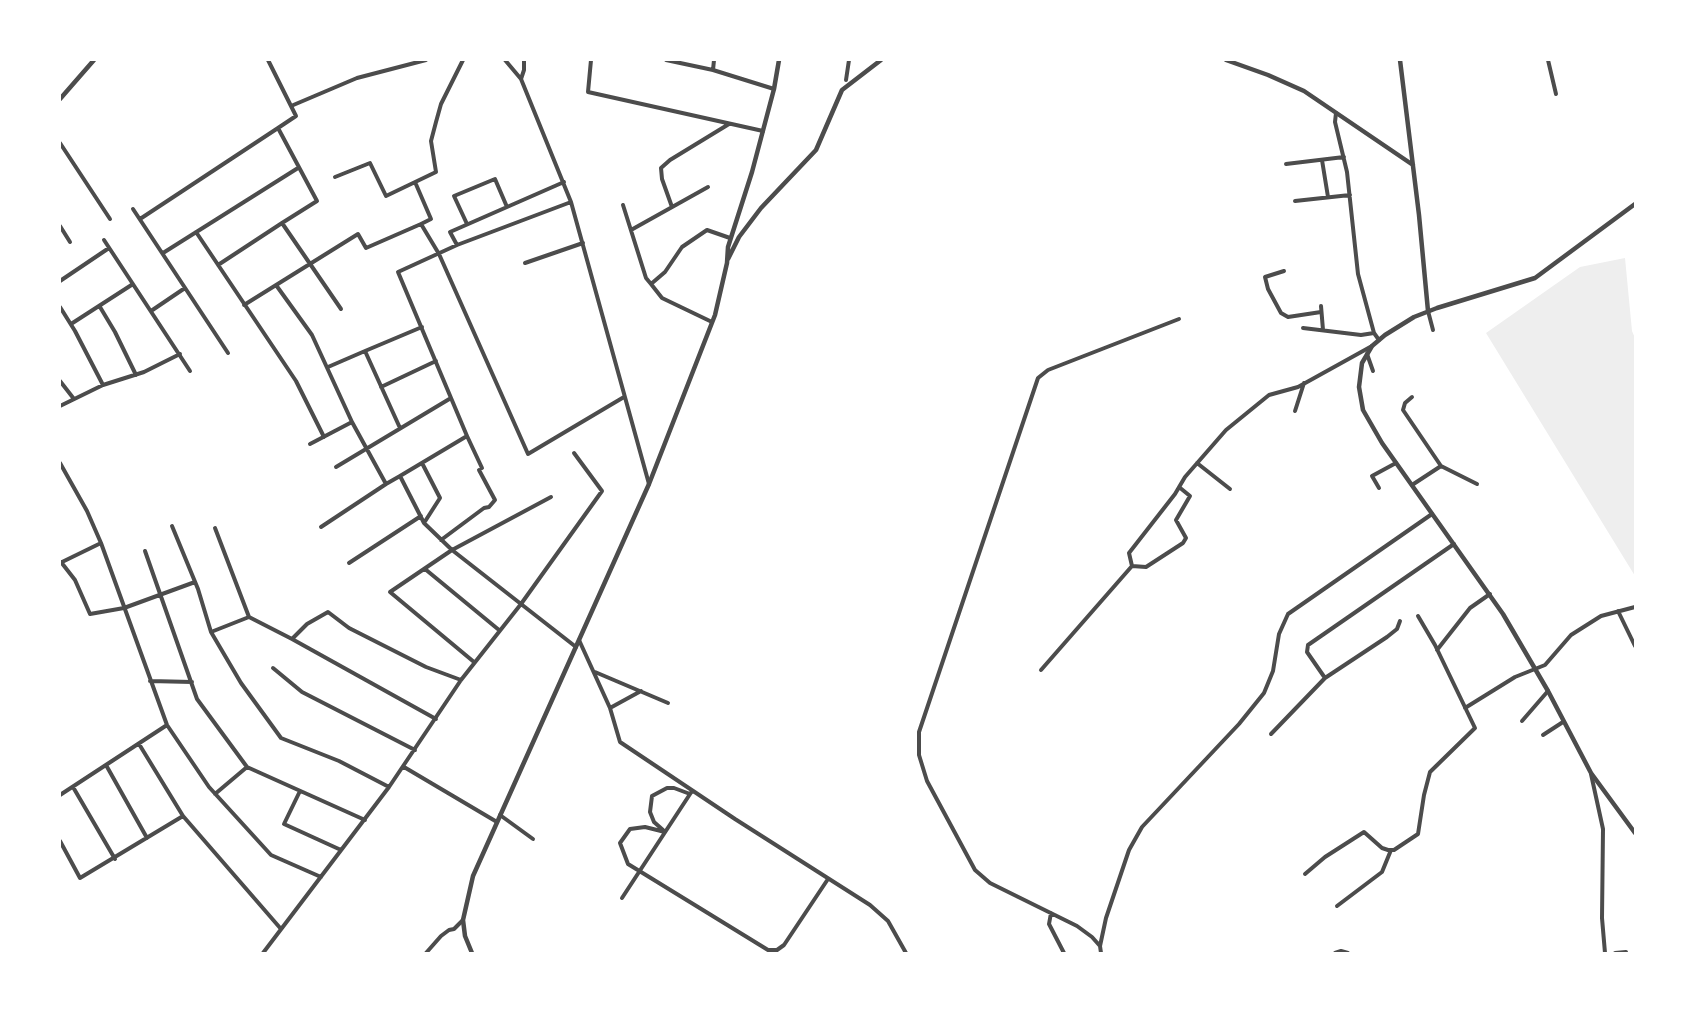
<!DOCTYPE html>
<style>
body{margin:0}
#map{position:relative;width:1695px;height:1013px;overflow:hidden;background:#fff;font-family:Overpass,sans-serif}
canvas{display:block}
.frame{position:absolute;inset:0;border:61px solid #fff;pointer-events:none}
</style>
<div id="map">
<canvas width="1695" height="1013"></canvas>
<div class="frame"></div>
</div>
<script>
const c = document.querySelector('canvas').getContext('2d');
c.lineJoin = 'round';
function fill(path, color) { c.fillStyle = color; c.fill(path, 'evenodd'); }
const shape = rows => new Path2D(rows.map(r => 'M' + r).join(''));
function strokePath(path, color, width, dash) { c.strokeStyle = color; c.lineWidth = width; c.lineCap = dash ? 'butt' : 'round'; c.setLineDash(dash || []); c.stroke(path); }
fill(shape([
 [1625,258,1632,331,1635,338,1635,576,1486,333,1580,267]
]), '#eee');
strokePath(shape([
 [268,60,296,116,278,128,317,201,282,223,341,309],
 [505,60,521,79,571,202,649,484],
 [591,60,588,92,763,131],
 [666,60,713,70,774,89],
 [1548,60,1556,94],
 [713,70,714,60],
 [521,79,524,70,524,60],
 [846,80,849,60],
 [291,106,357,78,426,60],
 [1336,113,1335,122,1347,172,1358,274,1374,333,1379,340],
 [60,143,110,219],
 [1322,160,1328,197],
 [1286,164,1344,157],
 [335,177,370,163,386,196,436,172,431,141,436,122,441,104,463,60],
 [415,182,431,219,421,224,439,254,528,454,624,397],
 [1295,201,1350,195],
 [623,205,646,278,651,284,665,272,682,247,707,230,730,238],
 [672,207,662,179,661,168,670,160,729,124],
 [133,209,228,353],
 [140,219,278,128],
 [467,224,454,196,495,179,507,207],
 [60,226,70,242],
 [631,230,708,187],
 [196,232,296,381,324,437],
 [104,240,190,371],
 [457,245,450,232,564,182],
 [163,253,298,168],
 [525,263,583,243],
 [218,265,282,223],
 [1284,271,1265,277,1268,289,1281,313,1288,317,1321,312],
 [60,281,109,248],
 [651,284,662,298,712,322],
 [244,305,358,234,366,248,421,224],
 [1321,306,1323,330],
 [60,307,75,331,103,385],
 [100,307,115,332,136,375],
 [151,311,185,288],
 [1428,311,1433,330],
 [71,324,133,284],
 [1303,328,1361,335,1374,333],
 [1367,354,1373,371],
 [328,367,365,351],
 [60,381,74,399],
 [381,387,436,361],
 [1412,397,1405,403,1403,410,1441,466],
 [60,406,103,385,144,372,180,354],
 [1295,411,1304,383],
 [400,428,365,351,422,327],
 [467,436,482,468],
 [310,444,352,422],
 [574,453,602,491,521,604,576,647],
 [60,463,87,511,101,543,167,725,209,787,271,855,321,877],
 [422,463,440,498,424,523],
 [1197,463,1230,489],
 [336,467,451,398],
 [400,476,467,436,398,272,457,245,571,202],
 [1412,485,1441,466,1477,484],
 [1379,488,1372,476,1396,463],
 [172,526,198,589,211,632,241,683,281,738,339,761,389,787,461,680,521,604,452,550,424,523,400,476,386,484,352,422,312,335,276,285],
 [321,527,386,484],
 [215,528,249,617,292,639],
 [441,540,484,508,489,507,495,500,479,470],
 [145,551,197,699,247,767,365,820],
 [61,562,75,580,90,614,124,608,195,582],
 [60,563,101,543],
 [349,563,421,516],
 [1132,566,1146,567,1183,543,1186,538,1176,520,1190,496,1179,487],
 [425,569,499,630],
 [1618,611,1635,646],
 [211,632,249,617],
 [579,640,610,708,620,742,735,819,870,905,888,921,906,953],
 [1437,650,1470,608,1490,594],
 [474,662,390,592,452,550,551,497],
 [273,668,302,692,415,750],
 [1041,670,1132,566,1129,553,1175,494,1185,477,1226,430,1269,395,1298,387,1372,346],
 [595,672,668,703],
 [1325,678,1387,637,1397,629,1400,621],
 [150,681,192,682],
 [610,708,641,691],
 [1465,708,1515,677,1545,665,1571,635,1601,616,1635,607],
 [436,719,292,639,307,624,328,612,349,628,426,667,461,680],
 [1522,721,1548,691],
 [1271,734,1325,678,1307,652,1308,645,1454,544],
 [1543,735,1563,722],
 [139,744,183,816,281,929],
 [106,765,147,838],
 [404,767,497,822],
 [1591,774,1603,829,1602,918,1605,953],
 [73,787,115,859],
 [300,791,284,824,341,850],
 [215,794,247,767],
 [60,795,167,725],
 [500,815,533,839],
 [663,830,654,822,650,812,652,796,667,788,674,788,690,794],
 [665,832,645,827,630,829,620,843,628,864,768,950,777,950,784,945,828,879],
 [60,841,80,878,183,816],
 [1305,874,1325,857,1364,832,1382,848,1388,850,1394,850,1418,834,1424,795,1430,772,1475,728,1435,645,1418,616],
 [622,898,692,791],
 [1337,906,1382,872,1391,850],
 [1051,913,1049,924,1064,953],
 [1100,946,1092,937,1077,926,990,883,975,870,927,781,919,755,919,732,1038,378,1048,370,1179,319],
 [263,953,389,787],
 [426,953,441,936,449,930,454,929,463,920],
 [1101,953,1100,946,1106,918,1129,850,1142,827,1239,724,1264,693,1273,671,1279,634,1288,614,1432,514],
 [1335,953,1341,951,1348,953],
 [1615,953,1626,952]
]), '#4c4c4c', 4);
strokePath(shape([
 [1226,60,1268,75,1304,91,1413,165],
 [1400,60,1419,215,1428,311],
 [60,99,94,60],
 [1635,204,1535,278,1437,308,1414,317,1385,335,1372,346,1362,363,1359,387,1363,410,1382,443,1503,614,1548,691,1591,773,1635,833],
 [728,259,739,237,761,208,816,150,842,90,881,60],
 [472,953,465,936,463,920,473,876,649,484,715,315,727,263,728,247,752,172,774,89,779,60]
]), '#4c4c4c', 4.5);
</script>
